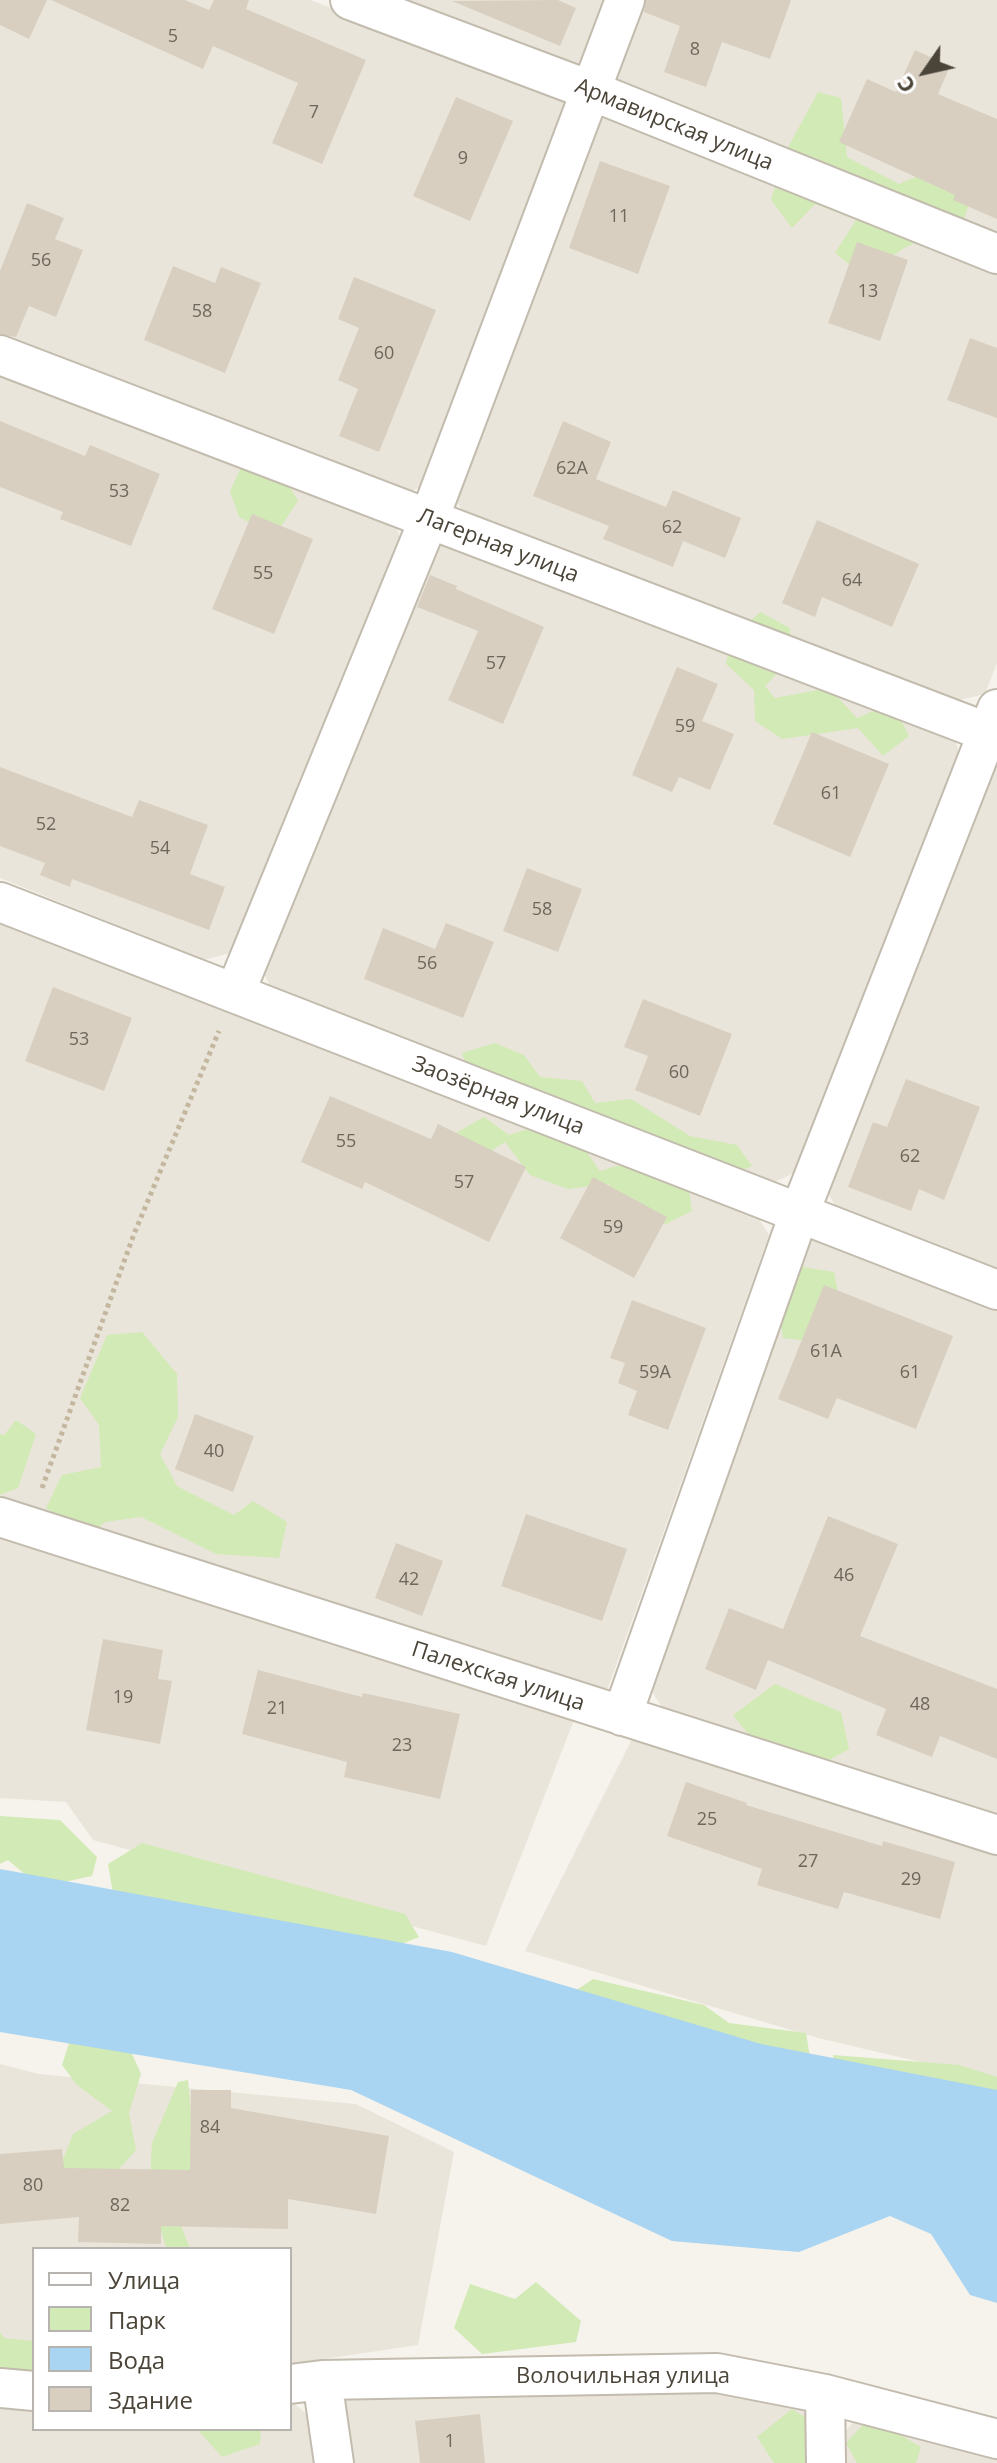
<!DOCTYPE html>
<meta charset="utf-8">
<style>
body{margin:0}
#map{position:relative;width:997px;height:2463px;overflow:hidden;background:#f6f3ec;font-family:"Open Sans",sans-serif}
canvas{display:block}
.legend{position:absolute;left:32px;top:2247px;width:260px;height:184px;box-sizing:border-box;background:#fff;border:2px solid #b7b4b0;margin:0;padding:10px 14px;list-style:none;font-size:24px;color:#4b4439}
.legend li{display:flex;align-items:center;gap:16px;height:40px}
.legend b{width:40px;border:2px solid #b7b4b0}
.north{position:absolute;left:885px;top:32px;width:80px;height:80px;-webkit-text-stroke:6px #fff;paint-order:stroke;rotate:236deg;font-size:22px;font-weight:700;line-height:32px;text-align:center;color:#4b4439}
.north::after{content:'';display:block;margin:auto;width:28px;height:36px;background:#4b4439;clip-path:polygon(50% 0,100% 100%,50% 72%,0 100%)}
</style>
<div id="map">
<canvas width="997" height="2463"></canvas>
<ul class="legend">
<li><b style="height:10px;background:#fff"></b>Улица</li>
<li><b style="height:22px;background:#d2eab5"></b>Парк</li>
<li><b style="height:22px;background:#a9d4f2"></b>Вода</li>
<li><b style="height:22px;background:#d8cfc1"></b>Здание</li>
</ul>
<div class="north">С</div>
</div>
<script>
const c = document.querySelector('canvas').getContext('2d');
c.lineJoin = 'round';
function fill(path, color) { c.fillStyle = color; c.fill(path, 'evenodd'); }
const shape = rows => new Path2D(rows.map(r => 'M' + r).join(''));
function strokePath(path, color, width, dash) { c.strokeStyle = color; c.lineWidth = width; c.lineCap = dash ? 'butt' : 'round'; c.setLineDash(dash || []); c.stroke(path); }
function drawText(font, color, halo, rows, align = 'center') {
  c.font = font + ' "Open Sans",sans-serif'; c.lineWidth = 6; c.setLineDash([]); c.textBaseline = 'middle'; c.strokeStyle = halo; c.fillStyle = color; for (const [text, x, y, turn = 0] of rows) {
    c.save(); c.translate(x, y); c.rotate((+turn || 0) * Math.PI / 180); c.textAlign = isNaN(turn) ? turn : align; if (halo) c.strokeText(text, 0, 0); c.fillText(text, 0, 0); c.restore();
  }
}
fill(shape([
 [0,0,310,0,572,99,428,483,406,494,0,339],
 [389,0,614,0,593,62,572,72],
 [642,0,997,0,997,235,611,84],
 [596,110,997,263,997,663,985,694,956,701,467,517,451,494],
 [0,371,393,520,403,544,238,951,204,960,0,878],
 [433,539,953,733,962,762,794,1173,766,1186,273,993,262,969],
 [997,764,997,1273,839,1212,822,1183,987,770],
 [0,916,754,1211,769,1235,608,1688,576,1691,71,1517,0,1496],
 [810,1233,997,1305,997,1822,665,1712,649,1687],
 [0,1533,574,1720,486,1946,93,1840,66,1802,0,1798],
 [635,1733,997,1851,997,2080,818,2038,525,1951],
 [0,2064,39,2074,356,2104,454,2152,418,2345,290,2364,290,2249,34,2249,34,2370,0,2368],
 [356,2385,715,2387,791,2400,810,2413,817,2463,351,2463,342,2403],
 [290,2400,310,2417,317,2463,0,2463,0,2403,34,2405,34,2429,290,2429],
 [865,2406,997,2446,997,2463,840,2463,840,2439]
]), '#eae5da');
fill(shape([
 [818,92,841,98,847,157,899,184,942,166,973,194,963,221,904,248,863,276,835,253,856,220,815,204,792,228,771,200,785,153],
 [243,463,277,464,298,501,275,535,239,517,230,491],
 [760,612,790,628,791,659,765,686,775,698,829,688,857,718,892,703,909,736,883,756,858,728,782,739,755,721,754,690,726,664,731,640],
 [495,1043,524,1055,540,1077,582,1081,595,1103,631,1099,690,1136,737,1145,752,1166,726,1176,611,1134,588,1111,557,1122,471,1079,462,1053],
 [484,1117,509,1135,537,1126,582,1145,600,1171,637,1160,688,1184,692,1211,666,1224,621,1205,609,1184,568,1189,530,1175,505,1142,477,1160,456,1133],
 [797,1266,834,1272,840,1302,808,1341,783,1338,776,1294],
 [142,1332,177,1374,178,1417,160,1454,177,1486,234,1515,253,1501,287,1522,279,1558,216,1554,141,1517,105,1522,90,1536,46,1508,62,1475,101,1467,99,1425,80,1398,107,1335],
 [16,1420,36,1434,18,1488,0,1495,0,1434,4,1435],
 [775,1684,841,1712,849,1749,826,1762,750,1736,733,1715],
 [0,1816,60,1820,97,1857,92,1876,40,1887,8,1860,0,1864],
 [142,1843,405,1914,419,1937,384,1951,115,1905,108,1864],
 [593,1979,704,2005,729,2023,806,2033,811,2063,557,2003],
 [72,2034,126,2040,141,2074,129,2113,136,2150,100,2190,58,2172,73,2134,112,2111,77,2085,62,2065],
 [833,2055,959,2065,997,2077,997,2111,836,2080],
 [188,2080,197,2181,179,2220,190,2249,167,2249,149,2197,152,2143,178,2082],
 [536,2282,581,2321,576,2342,482,2354,454,2328,470,2284,515,2299],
 [0,2332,4,2338,34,2341,34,2394,0,2391],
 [792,2409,824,2429,818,2463,774,2463,757,2437],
 [870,2417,921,2447,916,2463,857,2463,846,2443],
 [197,2429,261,2429,260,2444,222,2457]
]), '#d2eab5');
fill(shape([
 [0,1869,452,1952,761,2044,997,2090,997,2303,970,2295,931,2234,890,2216,799,2252,672,2241,351,2090,0,2032]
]), '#a9d4f2');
fill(shape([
 [0,0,47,0,29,39,0,25],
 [51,0,185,0,209,10,214,0,249,0,246,9,366,60,322,164,272,143,298,83,213,46,203,69],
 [558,0,576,8,560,46,452,1],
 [646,0,791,0,770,59,722,42,706,87,664,72,680,26,644,12],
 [915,50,950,66,938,94,997,119,997,219,953,200,955,195,839,142,867,79,896,92],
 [456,97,513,121,470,221,413,196],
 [600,161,670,186,638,274,569,248],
 [27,203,64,218,55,239,83,250,56,317,29,306,16,337,0,334,0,271],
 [857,242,908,260,880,341,828,323],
 [173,266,215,283,221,267,261,283,225,373,144,340],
 [354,277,436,310,379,452,339,436,358,389,338,380,359,328,338,319],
 [970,338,997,348,997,418,947,400],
 [0,421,85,456,90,445,160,474,131,546,60,519,63,512,0,487],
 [563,421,611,442,596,479,666,507,673,490,741,518,725,558,683,541,673,567,603,539,609,526,533,496],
 [252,514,313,539,274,634,212,609],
 [817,520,919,564,892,627,822,597,815,617,782,603],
 [430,575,457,586,456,589,544,627,503,724,448,700,478,631,417,607],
 [677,667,718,684,702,721,734,734,710,790,679,777,672,792,632,775],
 [812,732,889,764,850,857,773,824],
 [0,767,132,817,139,800,208,825,190,874,225,887,209,930,72,879,70,887,40,875,45,863,0,846],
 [527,868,582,889,558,952,503,931],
 [446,923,494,942,463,1018,364,979,383,928,435,949],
 [53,987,132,1018,104,1091,25,1061],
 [643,999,732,1034,700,1116,635,1090,648,1056,624,1047],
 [906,1079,980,1107,944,1200,919,1189,911,1211,848,1187,873,1122,887,1127],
 [330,1096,431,1139,438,1124,526,1167,489,1242,365,1182,362,1189,301,1162],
 [593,1177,667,1217,634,1278,560,1238],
 [824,1285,953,1336,916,1429,837,1398,828,1419,778,1399],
 [632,1300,706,1328,668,1430,628,1415,637,1391,618,1383,625,1363,610,1358],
 [195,1414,254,1436,233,1492,175,1469],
 [526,1514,627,1549,602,1621,501,1586],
 [828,1516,898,1544,860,1636,997,1689,997,1759,940,1736,932,1757,876,1735,886,1709,768,1660,756,1690,705,1669,729,1608,783,1629],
 [396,1543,443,1561,422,1616,375,1598],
 [103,1639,163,1650,158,1679,172,1681,160,1744,86,1730],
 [258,1670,362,1697,363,1693,460,1714,440,1799,344,1777,347,1762,242,1734],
 [686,1782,747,1803,746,1805,882,1846,883,1841,955,1862,940,1919,844,1892,838,1909,757,1885,762,1869,667,1836],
 [191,2090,231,2090,231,2108,389,2136,376,2214,288,2199,288,2229,161,2226,161,2244,78,2242,79,2217,0,2224,0,2154,62,2149,64,2168,190,2170],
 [480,2414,485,2463,420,2463,415,2421]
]), '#d8cfc1');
const minor = shape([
 [350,0,592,91,997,254],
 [0,355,997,736],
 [0,902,997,1290],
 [235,993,429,519,625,0],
 [0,1517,997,1835],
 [622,1716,799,1214,997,709],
 [322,2380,334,2463],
 [290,2384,322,2380,717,2373,825,2394,997,2439],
 [0,2388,34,2391],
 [825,2394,826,2463]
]);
strokePath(minor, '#c2bbae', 42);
strokePath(shape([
 [42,1488,134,1234,219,1031]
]), '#c4b79f', 5, [4, 4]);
strokePath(minor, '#fff', 38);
drawText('18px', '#6e675b', null, [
 ["5",173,37],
 ["8",695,50],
 ["7",314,113],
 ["9",463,159],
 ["11",619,217],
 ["56",41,261],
 ["13",868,292],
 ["58",202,312],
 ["60",384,354],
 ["62А",572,469],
 ["53",119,492],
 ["62",672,528],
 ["55",263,574],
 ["64",852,581],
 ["57",496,664],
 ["59",685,727],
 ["61",831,794],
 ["52",46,825],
 ["54",160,849],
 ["58",542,910],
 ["56",427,964],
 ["53",79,1040],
 ["60",679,1073],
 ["55",346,1142],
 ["62",910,1157],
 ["57",464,1183],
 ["59",613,1228],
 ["61А",826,1352],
 ["59А",655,1373],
 ["61",910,1373],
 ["40",214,1452],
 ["46",844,1576],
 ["42",409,1580],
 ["19",123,1698],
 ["48",920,1705],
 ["21",277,1709],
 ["23",402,1746],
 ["25",707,1820],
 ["27",808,1862],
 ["29",911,1880],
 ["84",210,2128],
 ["80",33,2186],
 ["82",120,2206],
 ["1",450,2442]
]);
drawText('22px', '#4b4439', '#fff', [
 ["Армавирская улица",674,125,22],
 ["Лагерная улица",498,546,21],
 ["Заозёрная улица",498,1096,21],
 ["Палехская улица",498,1677,18],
 ["Волочильная улица",623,2377]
]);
</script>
